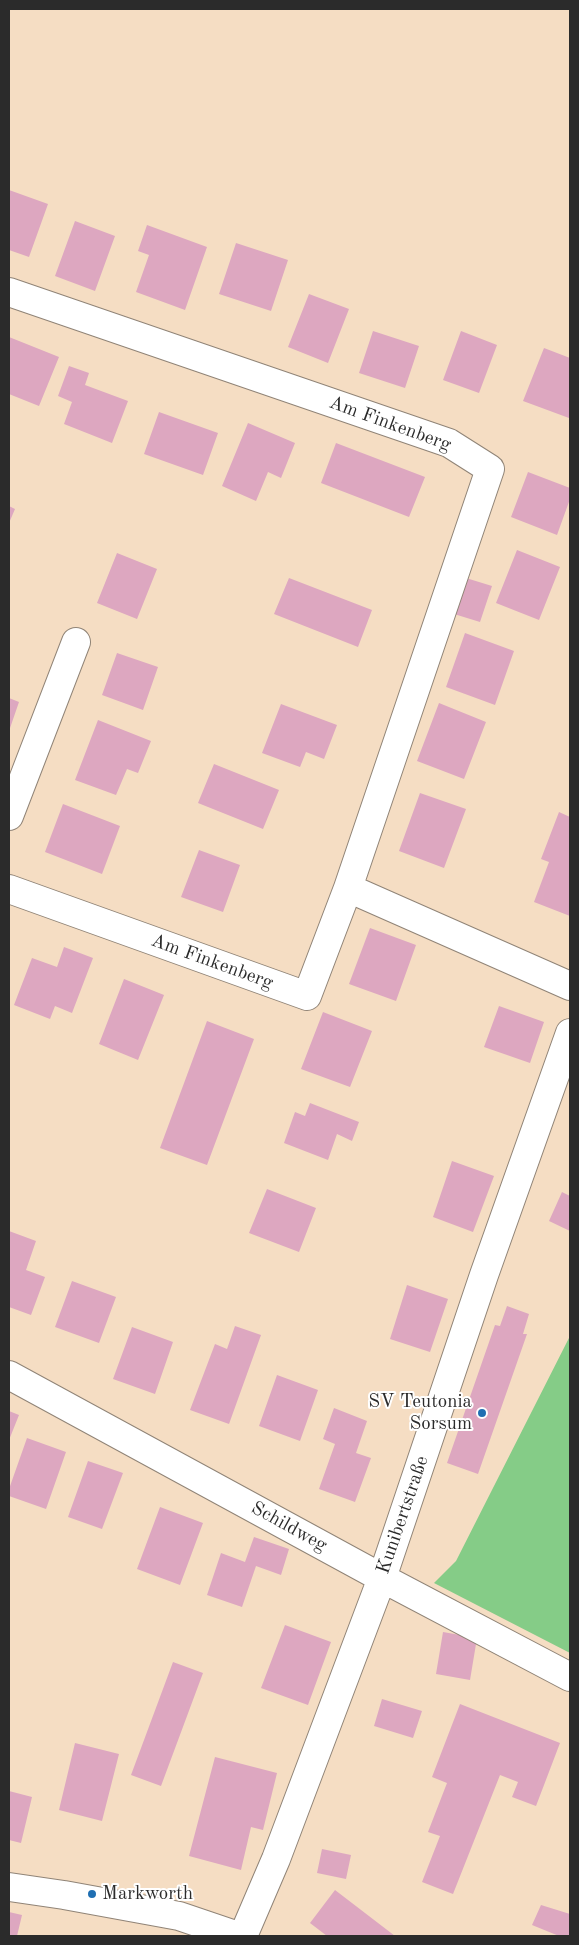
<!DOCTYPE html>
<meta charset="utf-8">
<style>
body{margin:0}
#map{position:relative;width:579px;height:1945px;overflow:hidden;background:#f5ddc3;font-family:"Old Standard TT",serif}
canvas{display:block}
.frame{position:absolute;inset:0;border:10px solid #2b2b2b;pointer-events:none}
</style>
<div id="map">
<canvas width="579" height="1945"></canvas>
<div class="frame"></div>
</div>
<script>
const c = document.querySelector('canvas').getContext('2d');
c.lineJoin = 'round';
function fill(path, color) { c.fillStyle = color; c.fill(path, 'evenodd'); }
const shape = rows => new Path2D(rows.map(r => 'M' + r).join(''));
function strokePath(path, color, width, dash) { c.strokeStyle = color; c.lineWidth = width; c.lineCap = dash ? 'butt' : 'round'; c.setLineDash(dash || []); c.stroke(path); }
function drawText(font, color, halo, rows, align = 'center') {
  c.font = font + ' "Old Standard TT",serif'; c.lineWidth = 4; c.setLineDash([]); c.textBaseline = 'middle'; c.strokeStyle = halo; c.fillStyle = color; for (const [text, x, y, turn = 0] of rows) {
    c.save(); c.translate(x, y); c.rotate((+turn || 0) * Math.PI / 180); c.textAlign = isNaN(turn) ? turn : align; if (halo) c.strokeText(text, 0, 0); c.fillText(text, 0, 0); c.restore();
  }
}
fill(shape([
 [570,1336,570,1653,434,1583,456,1561]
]), '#85cc87');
fill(shape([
 [9,190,48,204,29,257,9,250],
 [75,221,115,236,95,291,55,276],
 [147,225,207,247,185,310,136,292,149,255,138,251],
 [236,243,288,260,271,311,219,294],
 [309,294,349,309,328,363,288,347],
 [373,331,419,346,405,388,359,373],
 [461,331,497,345,479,393,443,380],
 [9,337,59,357,39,406,9,394],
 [544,348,570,358,570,413,569,418,523,401],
 [69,366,89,373,85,385,128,401,112,443,64,424,72,402,58,396],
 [159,412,218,433,203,475,144,454],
 [248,423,295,443,281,478,268,472,256,501,222,486],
 [336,443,425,477,409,517,321,483],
 [528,472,570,488,570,499,557,535,511,517],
 [9,506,15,509,9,523],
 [517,550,560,567,539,620,496,603],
 [117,553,157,569,137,619,97,603],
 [289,578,372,610,358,647,274,614],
 [466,578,492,586,480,622,454,614],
 [465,633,514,651,495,705,446,687],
 [117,653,158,667,143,710,102,695],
 [9,698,19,702,9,731],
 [439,703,486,722,464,779,417,761],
 [281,704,337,725,324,759,306,752,300,767,262,753],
 [98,720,151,741,138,773,127,769,116,795,75,780],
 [214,764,279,790,263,829,198,803],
 [420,793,466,809,444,868,399,851],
 [63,804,120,826,102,874,45,852],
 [559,812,570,817,570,916,534,902,549,862,541,859],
 [199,850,240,865,223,912,181,897],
 [370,928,416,945,396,1001,349,984],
 [64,947,93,958,72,1013,55,1006,50,1019,14,1005,32,958,57,967],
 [124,979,164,995,138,1060,99,1044],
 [499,1006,544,1022,530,1063,484,1047],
 [323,1012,372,1031,350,1087,301,1069],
 [207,1021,254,1039,207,1165,160,1148],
 [310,1103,359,1122,352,1141,337,1134,328,1160,284,1143,295,1112,305,1116],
 [452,1161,494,1176,473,1232,433,1217],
 [267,1189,316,1208,299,1252,249,1233],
 [562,1192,570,1196,570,1231,549,1221],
 [9,1231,36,1241,26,1270,45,1277,31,1315,9,1307],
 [72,1281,116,1297,99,1343,55,1327],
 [407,1285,448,1299,430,1352,390,1339],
 [507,1306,529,1314,523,1334,527,1334,478,1474,447,1463,495,1325,500,1326],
 [235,1326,261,1335,229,1424,190,1410,215,1344,227,1349],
 [132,1327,173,1342,155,1394,113,1379],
 [277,1375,318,1390,300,1441,259,1426],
 [334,1408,367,1421,356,1453,371,1458,355,1502,319,1489,335,1444,323,1439],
 [9,1411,19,1415,9,1440],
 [27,1438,66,1452,46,1509,9,1496,9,1489],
 [88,1461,123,1473,102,1529,68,1517],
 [160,1507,203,1523,180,1585,137,1569],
 [254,1537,289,1549,281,1575,256,1566,242,1607,207,1595,221,1553,245,1562],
 [285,1625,331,1642,308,1705,261,1688],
 [443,1632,477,1638,470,1680,436,1674],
 [173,1662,203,1673,161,1786,131,1775],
 [382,1699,422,1711,413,1738,374,1726],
 [460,1704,560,1743,536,1806,512,1797,518,1782,500,1775,453,1894,422,1882,440,1836,428,1832,447,1783,432,1777],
 [75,1743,119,1754,102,1821,59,1810],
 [215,1757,277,1773,263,1830,251,1827,241,1870,189,1856],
 [9,1791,32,1797,21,1843,9,1840],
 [322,1849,351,1855,346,1879,317,1873],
 [335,1890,395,1936,327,1936,310,1923],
 [541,1905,570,1914,570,1936,559,1936,532,1925],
 [9,1912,22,1915,17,1936,9,1936]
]), '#dda7c0');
const minor = shape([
 [9,292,449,443,490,469,348,888,307,996,9,889],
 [9,816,76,642],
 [348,888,570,986],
 [9,1375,382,1578,570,1677],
 [9,1887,64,1895,179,1916,238,1936],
 [243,1936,276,1859,382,1578,484,1275,570,1033]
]);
strokePath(minor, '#908477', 30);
strokePath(minor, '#fff', 28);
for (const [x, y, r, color] of [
 [482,1413,5,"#1f6fb2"],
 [92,1894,5,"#1f6fb2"]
]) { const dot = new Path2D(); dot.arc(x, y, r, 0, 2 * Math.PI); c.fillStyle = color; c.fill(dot); strokePath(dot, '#fff', 2); }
drawText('19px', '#2b2b2b', '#fff', [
 ["Am Finkenberg",390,424,20],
 ["Am Finkenberg",212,962,20],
 ["Kunibertstraße",403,1515,-71],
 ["Schildweg",289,1527,29]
]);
drawText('19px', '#2b2b2b', '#fff', [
 ["SV Teutonia",472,1402],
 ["Sorsum",472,1424],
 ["Markworth",102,1894,"left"]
], 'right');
</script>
